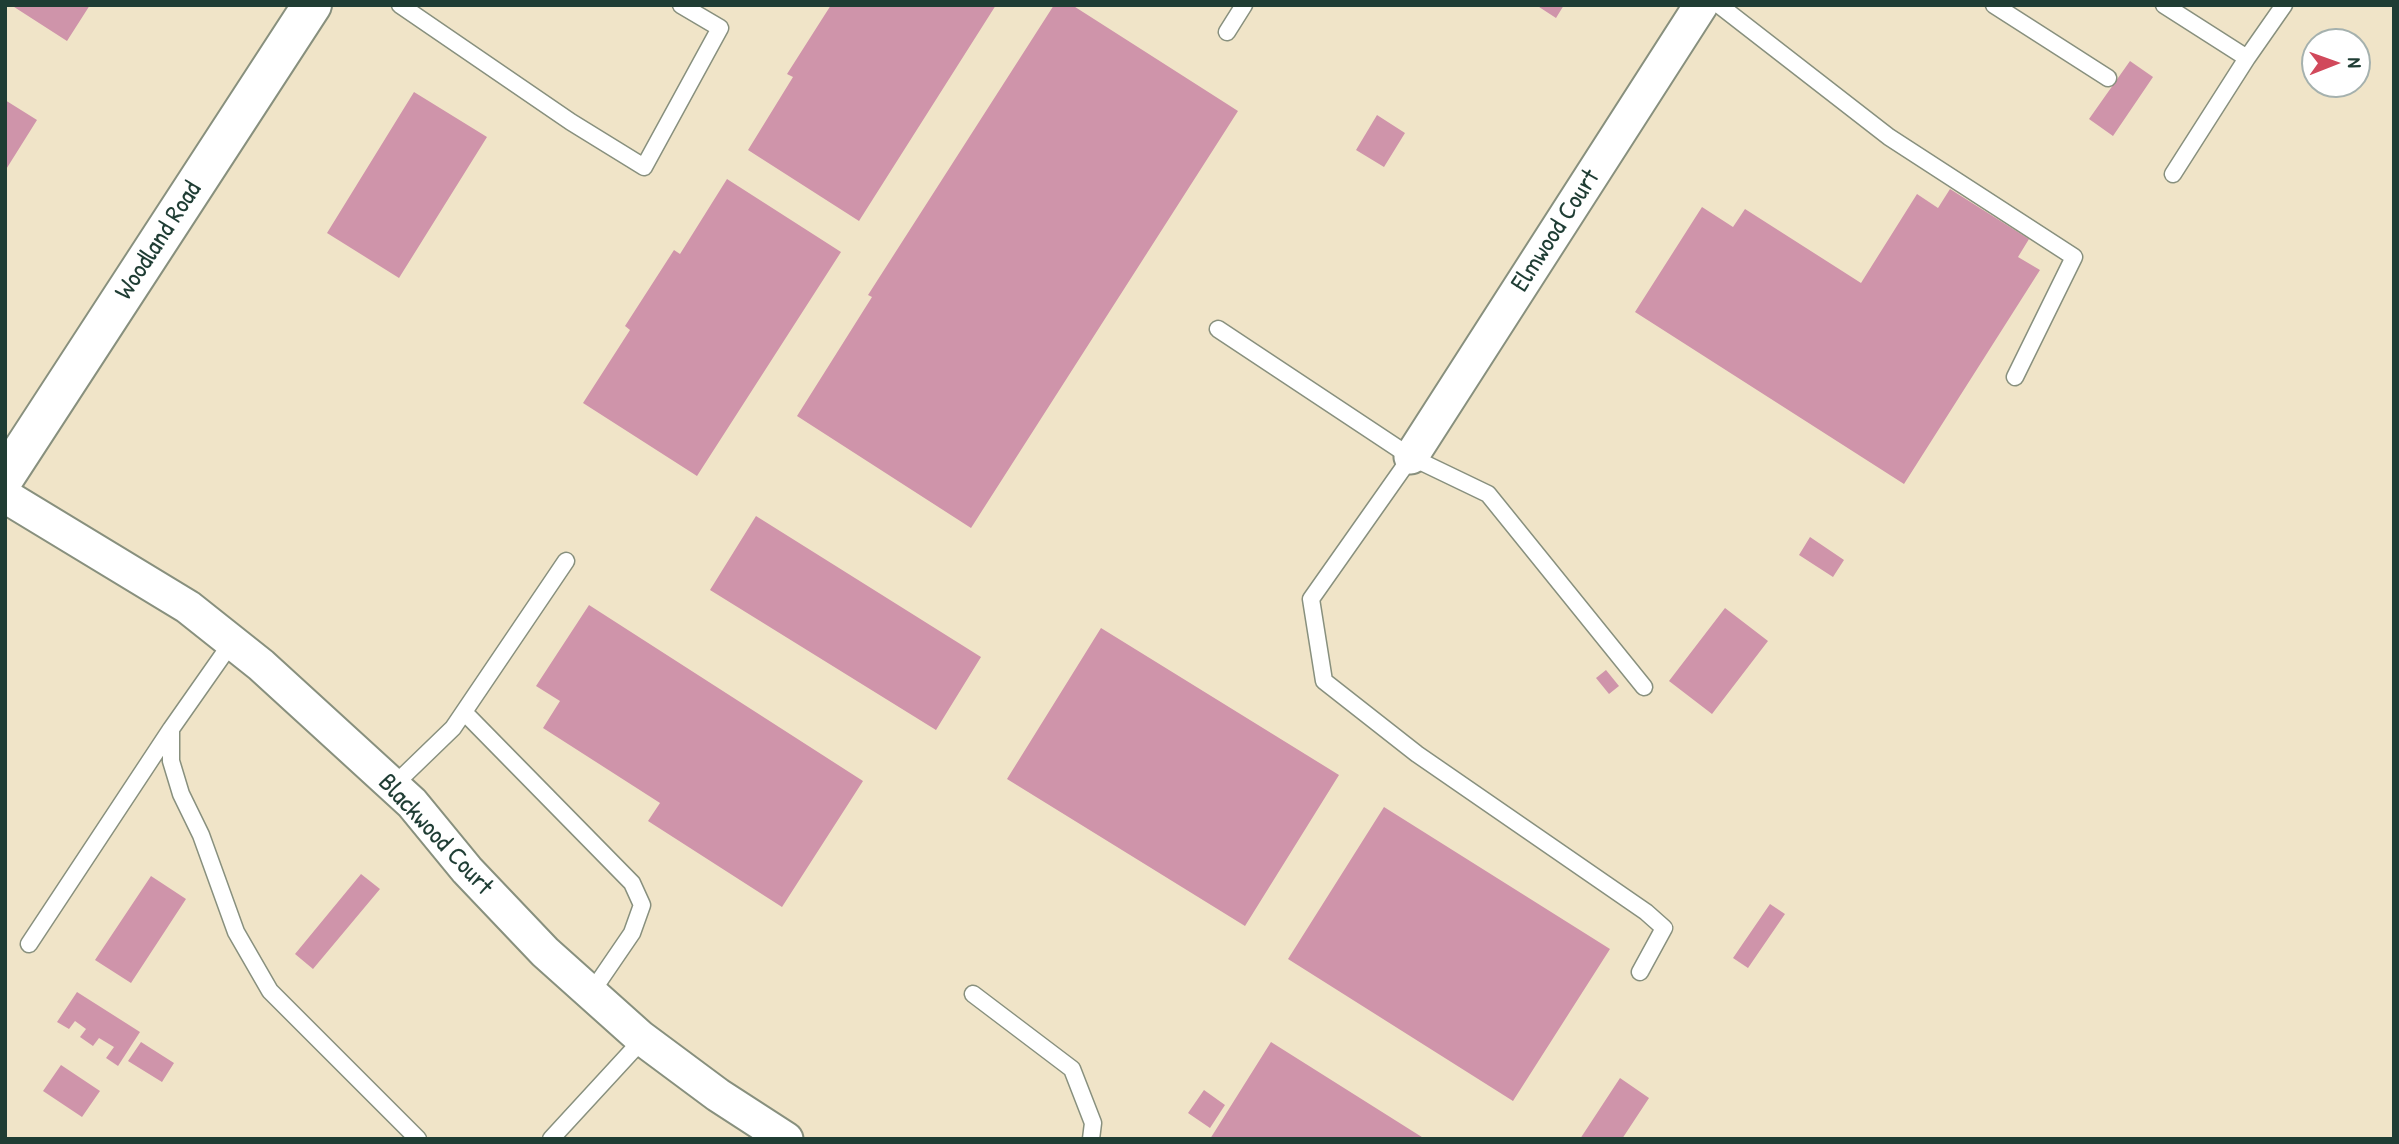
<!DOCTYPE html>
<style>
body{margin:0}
#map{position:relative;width:2399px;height:1144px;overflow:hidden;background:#f0e4c8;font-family:"Patrick Hand",sans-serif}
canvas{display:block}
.frame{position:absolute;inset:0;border:7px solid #1f3d34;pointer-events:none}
.north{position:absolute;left:2301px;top:28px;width:70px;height:70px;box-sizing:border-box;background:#fff;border:2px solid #a5b1ae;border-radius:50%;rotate:89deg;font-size:19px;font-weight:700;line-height:28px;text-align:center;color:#1f3d34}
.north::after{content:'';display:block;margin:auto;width:24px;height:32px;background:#d1495b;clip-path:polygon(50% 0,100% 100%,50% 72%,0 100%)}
</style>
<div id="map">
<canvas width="2399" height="1144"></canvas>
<div class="frame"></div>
<div class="north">N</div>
</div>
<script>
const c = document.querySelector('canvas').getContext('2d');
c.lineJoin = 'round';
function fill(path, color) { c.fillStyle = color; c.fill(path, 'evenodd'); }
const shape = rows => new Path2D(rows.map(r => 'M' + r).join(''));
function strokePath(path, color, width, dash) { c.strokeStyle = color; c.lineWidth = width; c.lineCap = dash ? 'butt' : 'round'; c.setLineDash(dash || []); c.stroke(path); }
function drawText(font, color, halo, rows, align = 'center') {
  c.font = font + ' "Patrick Hand",sans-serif'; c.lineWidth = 7; c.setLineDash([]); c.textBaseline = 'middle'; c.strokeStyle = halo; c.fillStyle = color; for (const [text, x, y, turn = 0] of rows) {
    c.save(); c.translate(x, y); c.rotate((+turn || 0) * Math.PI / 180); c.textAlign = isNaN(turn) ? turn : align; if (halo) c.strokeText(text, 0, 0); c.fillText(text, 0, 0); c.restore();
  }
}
fill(shape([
 [11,5,90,5,67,41],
 [831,5,996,5,859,221,748,150,793,77,787,74],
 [1054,5,1072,5,1238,111,971,528,797,416,872,297,868,295],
 [1536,5,1564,5,1556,18],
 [2130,61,2153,77,2113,136,2089,119],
 [414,92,487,137,399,278,327,233],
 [5,100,37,120,5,171],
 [1377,115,1405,133,1384,167,1356,150],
 [727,179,841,252,697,476,583,403,630,330,625,326,674,250,680,254],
 [1950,189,2029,239,2018,257,2040,270,1904,484,1635,312,1702,207,1733,227,1745,209,1861,283,1917,194,1938,208],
 [756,516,981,657,936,730,710,590],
 [1810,537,1844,560,1833,577,1799,555],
 [589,605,863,781,782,907,648,821,660,803,543,728,560,701,536,686],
 [1725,608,1768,641,1712,714,1669,681],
 [1101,628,1339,775,1245,926,1007,779],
 [1606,670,1619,686,1609,694,1596,678],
 [1384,807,1610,949,1513,1101,1288,959],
 [361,874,380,889,313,969,295,954],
 [151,876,186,899,131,983,95,960],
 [1770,904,1785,914,1748,968,1733,958],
 [77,992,140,1032,118,1066,106,1058,114,1047,99,1038,93,1046,80,1037,86,1029,75,1021,69,1029,57,1022],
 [141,1042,174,1063,162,1082,128,1061],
 [1271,1042,1425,1139,1210,1139],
 [61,1065,100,1091,82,1117,43,1091],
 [1620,1078,1649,1098,1622,1139,1580,1139],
 [1204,1090,1225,1105,1210,1128,1188,1113]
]), '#cf94aa');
const service = shape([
 [400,5,571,122,644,167,720,28,681,5],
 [1719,5,1889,137,2074,257,2015,377],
 [1994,5,2108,78],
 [2164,5,2247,58],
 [1227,32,1244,5],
 [2173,174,2247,58,2284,5],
 [1218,329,1411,457,1488,494,1644,687],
 [1411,457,1311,599,1324,681,1417,754,1646,912,1664,928,1640,972],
 [232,642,171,729,171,761,181,794,201,835,236,932,270,991,418,1139],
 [464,712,632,883,642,905,632,933,591,993],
 [393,786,453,728,566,561],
 [29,944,171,729],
 [973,994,1072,1069,1093,1123,1091,1139],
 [551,1139,643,1039]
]);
const minor = shape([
 [1411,457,1701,5],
 [5,496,188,607,261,665,412,803,467,870,545,952,640,1037,718,1095,786,1139]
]);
const tertiary = shape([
 [5,477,312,5]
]);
strokePath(service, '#88907e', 19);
strokePath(minor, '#88907e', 37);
strokePath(tertiary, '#88907e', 42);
strokePath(service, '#fff', 16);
strokePath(minor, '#fff', 33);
strokePath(tertiary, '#fff', 38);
drawText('26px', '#1f3d34', '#fff', [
 ["Elmwood Court",1556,231,-57],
 ["Woodland Road",159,241,-57],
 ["Blackwood Court",435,835,47]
]);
</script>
